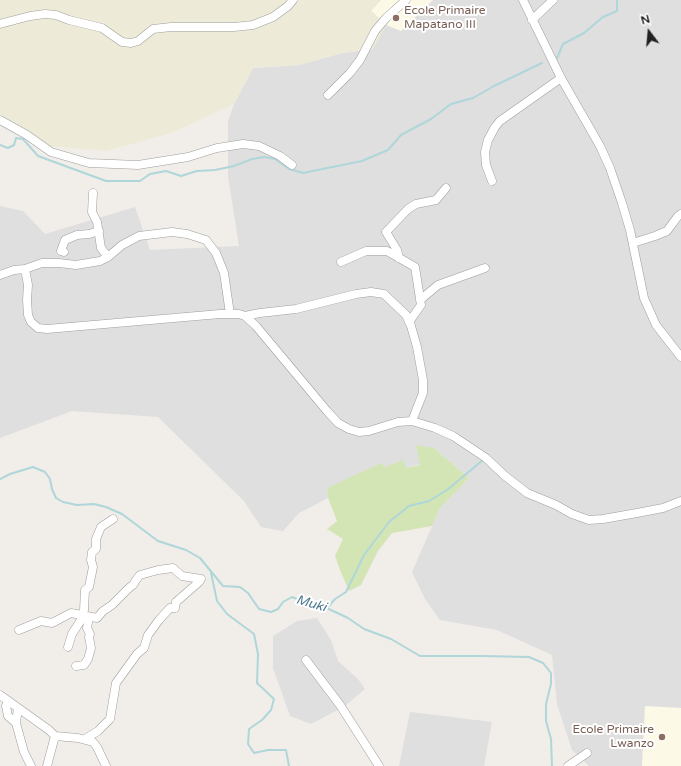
<!DOCTYPE html>
<style>
body{margin:0}
#map{position:relative;width:681px;height:766px;overflow:hidden;background:#f1ede9;font-family:"Varela Round",sans-serif}
canvas{display:block}
.north{position:absolute;left:629px;top:12px;width:40px;height:40px;-webkit-text-stroke:3px #fff;paint-order:stroke;rotate:344deg;font-size:11px;font-weight:700;line-height:16px;text-align:center;color:#212121}
.north::after{content:'';display:block;margin:auto;width:14px;height:18px;background:#212121;clip-path:polygon(50% 0,100% 100%,50% 72%,0 100%)}
</style>
<div id="map">
<canvas width="681" height="766"></canvas>
<div class="north">N</div>
</div>
<script>
const c = document.querySelector('canvas').getContext('2d');
c.lineJoin = 'round';
function fill(path, color) { c.fillStyle = color; c.fill(path, 'evenodd'); }
const shape = rows => new Path2D(rows.map(r => 'M' + r).join(''));
function strokePath(path, color, width, dash) { c.strokeStyle = color; c.lineWidth = width; c.lineCap = dash ? 'butt' : 'round'; c.setLineDash(dash || []); c.stroke(path); }
function drawText(font, color, halo, rows, align = 'center') {
  c.font = font + ' "Varela Round",sans-serif'; c.lineWidth = 4; c.setLineDash([]); c.textBaseline = 'middle'; c.strokeStyle = halo; c.fillStyle = color; for (const [text, x, y, turn = 0] of rows) {
    c.save(); c.translate(x, y); c.rotate((+turn || 0) * Math.PI / 180); c.textAlign = isNaN(turn) ? turn : align; if (halo) c.strokeText(text, 0, 0); c.fillText(text, 0, 0); c.restore();
  }
}
fill(shape([
 [381,0,681,0,681,766,589,766,572,750,557,704,552,655,497,630,440,620,425,599,412,572,440,508,469,478,434,448,421,464,405,468,402,461,327,488,328,498,299,513,283,531,261,527,244,501,158,417,72,411,0,438,0,206,23,211,45,234,135,207,150,250,239,246,228,176,228,121,234,104,253,68,299,65,342,53,373,49,371,11],
 [317,618,331,640,338,661,358,679,365,689,345,706,311,724,290,716,273,668,273,636,297,621],
 [410,712,492,722,484,766,399,766]
]), '#dfdfdf');
fill(shape([
 [381,0,433,0,401,31,386,25,371,11],
 [645,706,681,708,681,766,642,766]
]), '#fcf9e7');
fill(shape([
 [0,0,381,0,371,11,386,25,373,49,342,53,299,65,253,68,234,104,171,133,106,151,48,146,0,117]
]), '#edebd7');
fill(shape([
 [416,445,434,448,469,478,440,508,432,526,392,533,378,551,361,585,349,591,340,570,335,556,343,539,327,529,337,521,328,498,327,488,381,463,385,467,403,460,406,468,420,465]
]), '#d3e5b5');
strokePath(shape([
 [557,58,563,44,584,33,603,17,617,11,617,0],
 [0,145,8,148,14,145,16,138,23,139,38,156,106,181,140,181,150,174,166,171,181,176,197,171,215,170,234,166,252,159,264,157,275,159,289,169,303,173,362,161,388,150,401,135,431,119,451,104,473,98,494,86,542,63],
 [0,479,10,474,33,467,45,472,50,479,52,489,56,498,63,502,77,505,94,504,106,507,122,514,158,541,186,550,200,558,223,586,240,587,248,593,259,609,271,612,278,609,283,602,292,597,297,599,316,603,348,618,364,629,391,639,420,656,483,656,529,657,543,663,551,673,551,684,546,704,546,721,551,739,552,766],
 [211,573,217,601,227,614,254,634,258,654,257,683,274,699,271,710,262,720,249,729,248,744,254,753,268,750,286,750,289,766],
 [327,608,335,599,346,592,364,555,389,522,409,506,429,501,447,490,483,460]
]), '#afd6d9', 2);
const minor = shape([
 [523,0,561,78,600,146,610,168,622,203,630,230,644,298,656,325,681,357],
 [532,20,553,0],
 [0,24,30,16,45,14,56,15,69,20,102,28,122,42,131,43,138,41,153,29,171,27,234,27,253,25,273,17,288,6,293,0],
 [328,95,350,73,360,60,375,31,386,18,406,0],
 [0,120,27,135,51,152,89,163,138,165,188,157,217,148,243,144,259,146,280,156,292,165],
 [492,181,486,165,485,152,488,140,495,127,500,121,561,78],
 [93,193,92,212,97,222,101,248,108,257],
 [633,243,655,236,667,231,678,216,681,214],
 [64,252,61,251,65,240,77,235,89,234,99,231],
 [399,258,397,250,386,232,408,209,416,204,436,200,446,188],
 [341,262,366,251,387,251,415,267,421,305,409,322],
 [25,269,28,285,27,300,28,315,31,322,38,328,47,329,220,314,239,314,245,316,256,326,327,411,338,423,349,429,359,432,369,431,398,422,412,421,435,428,453,436,486,458,504,475,527,493,556,505,572,514,589,520,603,519,637,513,663,508,681,501],
 [0,275,14,270,25,269,42,263,59,263,76,265,100,261,108,257,122,245,139,236,172,232,187,234,206,240,216,253,224,273,230,314],
 [420,300,438,285,485,268],
 [245,316,260,313,296,309,356,294,371,292,384,294,406,315,411,326,417,347,423,380,423,393,412,421],
 [19,630,41,621,52,623,71,613,97,618,103,611,112,605,130,587,133,585,136,580,140,575,158,570,173,568,182,576,201,579,199,582,176,602,175,608,170,608,159,620,148,635,144,648,137,654,116,683,110,719,98,731,85,739],
 [68,647,72,634,81,620,84,610,85,590,89,587,93,567,91,560,92,552,96,549,96,539,101,527,113,519],
 [306,660,340,705,379,766],
 [76,666,84,665,88,659,91,648,89,637,90,634,87,628,89,617],
 [0,695,49,730,55,736,78,738,93,742,97,747,106,766],
 [8,701,6,706,8,716,16,723,18,708],
 [16,723,24,752,31,766],
 [47,766,55,736],
 [568,766,587,753]
]);
strokePath(minor, '#9e9e9e', 9);
strokePath(minor, '#fff', 8);
for (const [x, y, r, color] of [
 [396,18,4,"#8d6e63"],
 [662,737,4,"#8d6e63"]
]) { const dot = new Path2D(); dot.arc(x, y, r, 0, 2 * Math.PI); c.fillStyle = color; c.fill(dot); strokePath(dot, '#fff', 1.5); }
drawText('12px', '#785e54', '#fff', [
 ["Ecole Primaire",404,11],
 ["Mapatano III",404,25],
 ["Ecole Primaire",654,730,"right"],
 ["Lwanzo",654,744,"right"]
], 'left');
drawText('italic 13px', '#4c7991', '#fff', [
 ["Muki",311,604,16]
]);
</script>
